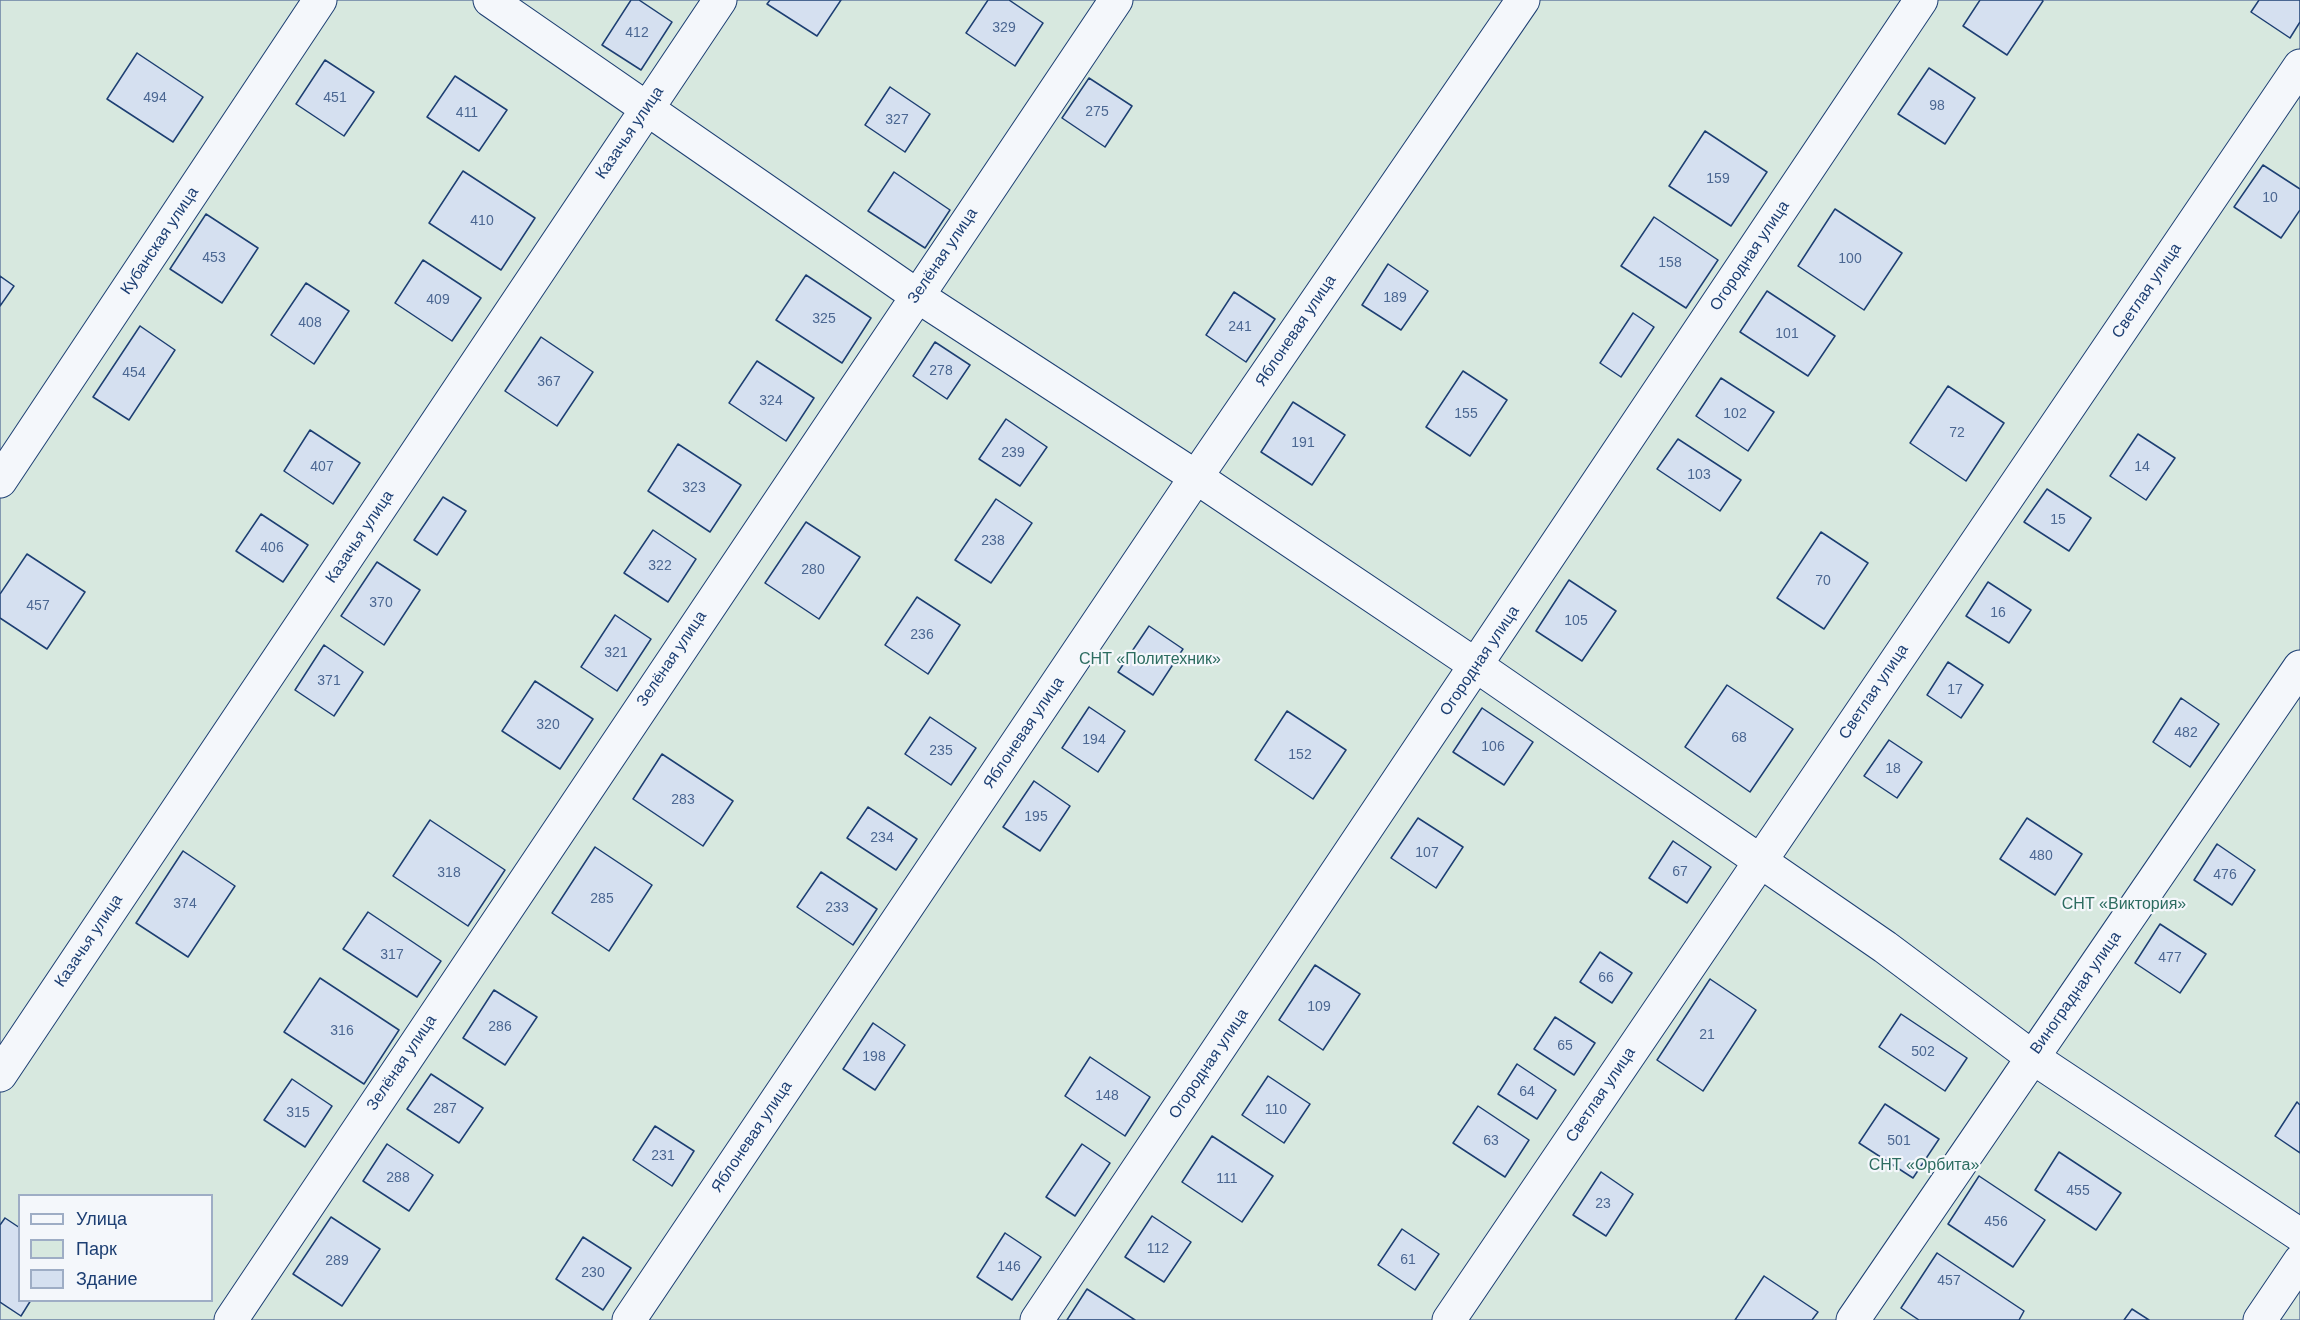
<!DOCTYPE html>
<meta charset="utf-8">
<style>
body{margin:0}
#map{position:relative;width:2300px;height:1320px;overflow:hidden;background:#f4f7fb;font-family:Helvetica,sans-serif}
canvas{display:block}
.legend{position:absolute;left:18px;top:1194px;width:195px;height:108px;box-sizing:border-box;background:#f4f7fb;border:2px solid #9eadc5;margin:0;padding:8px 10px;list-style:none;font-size:18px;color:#1d3f73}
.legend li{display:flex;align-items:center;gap:12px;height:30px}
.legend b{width:30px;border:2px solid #9eadc5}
</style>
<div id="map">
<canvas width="2300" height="1320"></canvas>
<ul class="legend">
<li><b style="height:8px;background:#f4f7fb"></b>Улица</li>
<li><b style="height:16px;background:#d7e8df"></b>Парк</li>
<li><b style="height:16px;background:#d5e0f0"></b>Здание</li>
</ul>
</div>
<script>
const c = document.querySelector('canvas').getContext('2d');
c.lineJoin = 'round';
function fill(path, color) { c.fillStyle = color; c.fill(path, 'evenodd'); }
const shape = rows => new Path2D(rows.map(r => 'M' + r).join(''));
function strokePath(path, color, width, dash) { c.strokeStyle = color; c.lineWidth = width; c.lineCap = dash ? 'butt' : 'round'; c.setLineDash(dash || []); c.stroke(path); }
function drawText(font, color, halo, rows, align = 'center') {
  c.font = font + ' Helvetica,sans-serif'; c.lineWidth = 4.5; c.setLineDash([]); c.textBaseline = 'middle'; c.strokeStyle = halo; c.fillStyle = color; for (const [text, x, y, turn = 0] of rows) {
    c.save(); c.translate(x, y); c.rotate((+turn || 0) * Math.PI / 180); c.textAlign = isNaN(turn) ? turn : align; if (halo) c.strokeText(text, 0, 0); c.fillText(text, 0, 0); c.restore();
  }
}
const green = shape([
 [0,0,2300,0,2300,1320,0,1320,0,0],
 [20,1196,212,1196,212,1300,20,1300,20,1196]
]);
fill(green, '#d7e8df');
strokePath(green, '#687fa3', 1.5);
const building = shape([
 [631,0,639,0,672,22,641,70,602,45,631,0],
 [770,0,841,0,817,36,767,4,770,0],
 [988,0,1009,0,1043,23,1015,66,966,33,988,0],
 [1980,0,2042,0,2043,1,2007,55,1963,26,1980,0],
 [2259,0,2300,0,2300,22,2290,38,2251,12,2259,0],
 [137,53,203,97,173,142,107,99,137,53],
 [325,60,374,92,344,136,296,104,325,60],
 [1929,68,1975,98,1945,144,1898,114,1929,68],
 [455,76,507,110,479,151,427,117,455,76],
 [1089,78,1132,106,1105,147,1062,118,1089,78],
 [890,87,930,114,905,152,865,125,890,87],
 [1705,131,1767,172,1731,226,1669,186,1705,131],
 [2263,165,2300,189,2300,210,2281,238,2234,207,2263,165],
 [463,171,535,218,501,270,429,223,463,171],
 [894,172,950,210,925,248,868,211,894,172],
 [1835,209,1902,253,1864,310,1798,266,1835,209],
 [206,214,258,248,222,303,170,269,206,214],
 [1654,217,1718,260,1686,308,1621,266,1654,217],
 [423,260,481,298,452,341,395,303,423,260],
 [1388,264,1428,291,1401,330,1362,305,1388,264],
 [806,275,871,318,842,363,776,320,806,275],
 [0,276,14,286,0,306,0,276],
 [306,283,349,311,314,364,271,335,306,283],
 [1767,291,1835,336,1808,376,1740,332,1767,291],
 [1234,292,1275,319,1246,362,1206,335,1234,292],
 [1633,313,1654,327,1621,377,1600,363,1633,313],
 [140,326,175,350,129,420,93,397,140,326],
 [541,337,593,372,557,426,505,391,541,337],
 [935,342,970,365,947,399,913,376,935,342],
 [757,361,814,398,786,441,729,403,757,361],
 [1463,371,1507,400,1470,456,1426,427,1463,371],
 [1721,378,1774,412,1748,451,1696,416,1721,378],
 [1948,386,2004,423,1966,481,1910,443,1948,386],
 [1293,402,1345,435,1312,485,1261,452,1293,402],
 [1006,419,1047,447,1020,486,979,459,1006,419],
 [310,430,360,463,333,504,284,471,310,430],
 [2138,434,2175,458,2146,500,2110,476,2138,434],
 [1678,439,1741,480,1720,511,1657,469,1678,439],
 [678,444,741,485,710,532,648,491,678,444],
 [2047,489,2091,518,2069,551,2024,522,2047,489],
 [443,497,466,511,437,555,414,540,443,497],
 [996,499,1032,523,991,583,955,560,996,499],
 [261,514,308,545,283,582,236,551,261,514],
 [806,522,860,557,819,619,765,583,806,522],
 [653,530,696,559,668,602,624,573,653,530],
 [1821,532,1868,563,1824,629,1777,598,1821,532],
 [27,554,85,592,47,649,0,618,0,594,27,554],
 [377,562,420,590,384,645,341,616,377,562],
 [1569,580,1616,611,1582,661,1536,631,1569,580],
 [1988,582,2031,610,2009,643,1966,616,1988,582],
 [917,597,960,625,928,674,885,645,917,597],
 [615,615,651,639,617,691,581,667,615,615],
 [1149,626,1183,649,1153,695,1118,672,1149,626],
 [324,645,363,672,334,716,295,690,324,645],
 [1948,662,1983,685,1961,718,1927,695,1948,662],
 [535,681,593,719,560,769,502,731,535,681],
 [1727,685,1793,729,1750,792,1685,747,1727,685],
 [2181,698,2219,724,2190,767,2153,742,2181,698],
 [1089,707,1125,731,1098,772,1062,748,1089,707],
 [1482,708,1533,742,1504,785,1453,752,1482,708],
 [1287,711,1346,750,1313,799,1255,760,1287,711],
 [930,717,976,748,951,785,905,754,930,717],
 [1889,740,1922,762,1897,798,1864,776,1889,740],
 [662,754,733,801,703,846,633,799,662,754],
 [1034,781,1070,806,1040,851,1003,827,1034,781],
 [868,807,917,839,896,870,847,838,868,807],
 [1418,818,1463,847,1436,888,1391,858,1418,818],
 [2027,818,2082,854,2055,895,2000,859,2027,818],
 [430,820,505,870,468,926,393,876,430,820],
 [1673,841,1711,867,1687,903,1649,878,1673,841],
 [2217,844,2255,870,2232,905,2194,880,2217,844],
 [595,847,652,885,609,951,552,913,595,847],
 [183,851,235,886,188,957,136,923,183,851],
 [821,872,877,909,853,945,797,907,821,872],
 [368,912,441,961,417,997,343,949,368,912],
 [2160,924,2206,954,2180,993,2135,963,2160,924],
 [1600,952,1632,973,1612,1003,1580,982,1600,952],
 [1315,965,1360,994,1323,1050,1279,1020,1315,965],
 [320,978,399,1030,364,1084,284,1032,320,978],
 [1710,979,1756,1010,1703,1091,1657,1060,1710,979],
 [494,990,537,1017,505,1065,463,1038,494,990],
 [1901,1014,1967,1058,1945,1091,1879,1047,1901,1014],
 [1555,1017,1595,1043,1574,1075,1534,1049,1555,1017],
 [873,1023,905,1045,875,1090,843,1069,873,1023],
 [1090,1057,1150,1097,1125,1136,1065,1096,1090,1057],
 [1517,1064,1556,1090,1537,1119,1498,1094,1517,1064],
 [431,1074,483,1108,459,1143,407,1109,431,1074],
 [1268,1076,1310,1104,1284,1143,1242,1115,1268,1076],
 [292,1079,332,1106,305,1147,264,1120,292,1079],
 [2297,1102,2300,1105,2300,1153,2275,1136,2297,1102],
 [1885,1104,1939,1139,1913,1178,1859,1143,1885,1104],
 [1478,1106,1529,1140,1505,1177,1453,1143,1478,1106],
 [655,1126,694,1151,672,1186,633,1160,655,1126],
 [1212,1136,1273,1176,1242,1222,1182,1182,1212,1136],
 [387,1144,433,1175,409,1211,363,1181,387,1144],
 [1082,1144,1110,1163,1075,1216,1046,1197,1082,1144],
 [2059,1152,2121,1193,2096,1230,2035,1190,2059,1152],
 [1601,1172,1633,1194,1606,1236,1573,1215,1601,1172],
 [1979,1176,2045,1220,2013,1267,1948,1224,1979,1176],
 [1152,1216,1191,1242,1164,1282,1125,1257,1152,1216],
 [331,1217,380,1249,342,1306,293,1274,331,1217],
 [5,1218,20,1228,20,1300,31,1300,21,1316,0,1302,0,1225,5,1218],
 [1402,1229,1439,1254,1415,1290,1378,1265,1402,1229],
 [1005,1233,1041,1257,1012,1300,977,1277,1005,1233],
 [583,1237,631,1268,603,1310,556,1279,583,1237],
 [1937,1253,2024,1311,2019,1320,1919,1320,1901,1308,1937,1253],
 [1764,1276,1818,1312,1812,1320,1735,1320,1764,1276],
 [1087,1289,1135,1320,1067,1320,1087,1289],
 [2132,1309,2149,1320,2124,1320,2132,1309]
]);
fill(building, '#d5e0f0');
strokePath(building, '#1d3f73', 1.5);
const street = shape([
 [490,0,916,295,1196,477,1477,666,1885,947,2032,1057,2300,1235],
 [0,481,320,0],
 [0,1075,720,0],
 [231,1320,1116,0],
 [629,1320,1196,477,1523,0],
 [1037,1320,1921,0],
 [1449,1320,2300,66],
 [1853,1320,2300,667],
 [2260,1320,2300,1261]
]);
strokePath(street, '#1d3f73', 35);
strokePath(street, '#f4f7fb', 33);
drawText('14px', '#4b6792', null, [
 ["329",1004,28],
 ["412",637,33],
 ["494",155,98],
 ["451",335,98],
 ["98",1937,106],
 ["275",1097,112],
 ["411",467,113],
 ["327",897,120],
 ["159",1718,179],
 ["10",2270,198],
 ["410",482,221],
 ["453",214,258],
 ["100",1850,259],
 ["158",1670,263],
 ["189",1395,298],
 ["409",438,300],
 ["325",824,319],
 ["408",310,323],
 ["241",1240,327],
 ["101",1787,334],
 ["278",941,371],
 ["454",134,373],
 ["367",549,382],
 ["324",771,401],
 ["155",1466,414],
 ["102",1735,414],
 ["72",1957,433],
 ["191",1303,443],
 ["239",1013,453],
 ["407",322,467],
 ["14",2142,467],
 ["103",1699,475],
 ["323",694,488],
 ["15",2058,520],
 ["238",993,541],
 ["406",272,548],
 ["322",660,566],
 ["280",813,570],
 ["70",1823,581],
 ["370",381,603],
 ["457",38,606],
 ["16",1998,613],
 ["105",1576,621],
 ["236",922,635],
 ["321",616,653],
 ["371",329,681],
 ["17",1955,690],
 ["320",548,725],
 ["482",2186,733],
 ["68",1739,738],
 ["194",1094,740],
 ["106",1493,747],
 ["235",941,751],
 ["152",1300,755],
 ["18",1893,769],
 ["283",683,800],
 ["195",1036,817],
 ["234",882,838],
 ["107",1427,853],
 ["480",2041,856],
 ["67",1680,872],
 ["318",449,873],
 ["476",2225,875],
 ["285",602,899],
 ["374",185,904],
 ["233",837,908],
 ["317",392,955],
 ["477",2170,958],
 ["66",1606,978],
 ["109",1319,1007],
 ["286",500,1027],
 ["316",342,1031],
 ["21",1707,1035],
 ["65",1565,1046],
 ["502",1923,1052],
 ["198",874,1057],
 ["64",1527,1092],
 ["148",1107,1096],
 ["287",445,1109],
 ["110",1276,1110],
 ["315",298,1113],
 ["63",1491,1141],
 ["501",1899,1141],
 ["231",663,1156],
 ["288",398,1178],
 ["111",1227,1179],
 ["455",2078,1191],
 ["23",1603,1204],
 ["456",1996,1222],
 ["112",1158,1249],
 ["61",1408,1260],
 ["289",337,1261],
 ["146",1009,1267],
 ["230",593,1273],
 ["457",1949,1281]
]);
drawText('16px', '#1d3f73', '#f4f7fb', [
 ["Казачья улица",630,133,-56],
 ["Кубанская улица",160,241,-56],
 ["Зелёная улица",943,256,-56],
 ["Огородная улица",1750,256,-56],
 ["Светлая улица",2147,291,-56],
 ["Яблоневая улица",1296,331,-56],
 ["Казачья улица",360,537,-56],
 ["Зелёная улица",672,659,-56],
 ["Огородная улица",1480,661,-56],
 ["Светлая улица",1874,692,-56],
 ["Яблоневая улица",1024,733,-56],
 ["Казачья улица",89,941,-56],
 ["Виноградная улица",2076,993,-55],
 ["Зелёная улица",402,1063,-56],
 ["Огородная улица",1209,1064,-56],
 ["Светлая улица",1601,1095,-56],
 ["Яблоневая улица",752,1137,-56]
]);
drawText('16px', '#2c6c60', '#f4f7fb', [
 ["СНТ «Политехник»",1150,660],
 ["СНТ «Виктория»",2124,905],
 ["СНТ «Орбита»",1924,1166]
]);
</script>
